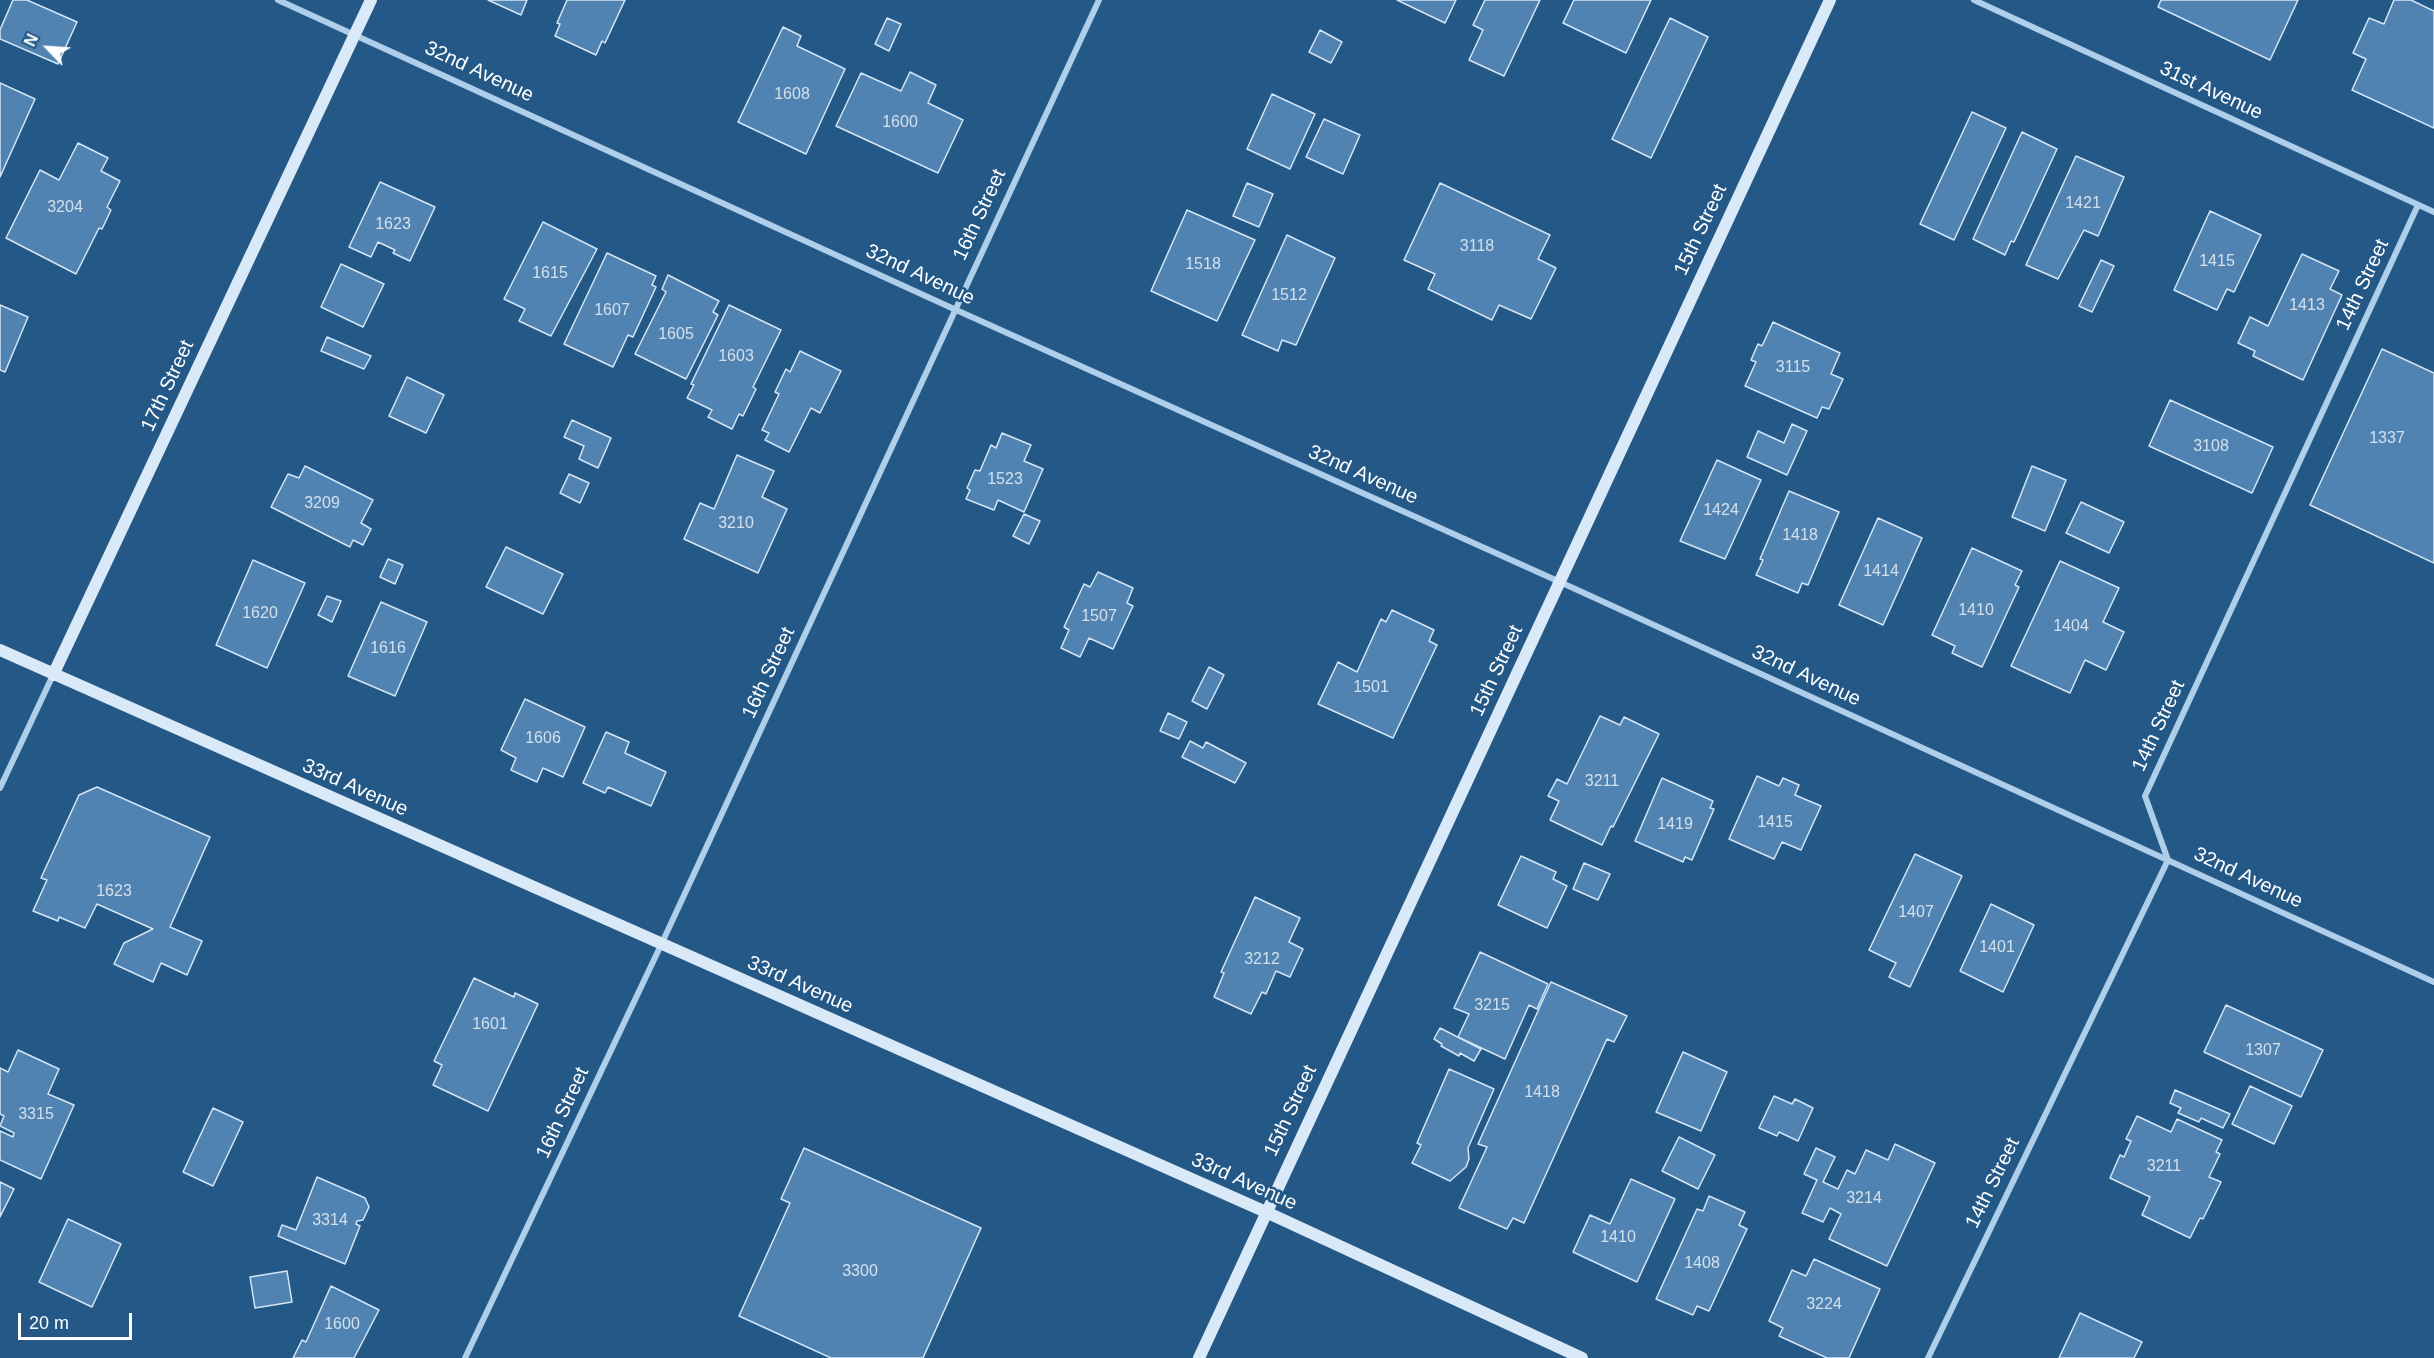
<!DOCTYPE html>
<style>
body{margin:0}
#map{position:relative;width:2434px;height:1358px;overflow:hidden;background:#245887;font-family:Arial,sans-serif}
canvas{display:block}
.north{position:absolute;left:18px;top:18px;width:60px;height:60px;-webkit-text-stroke:4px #245887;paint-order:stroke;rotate:295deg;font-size:16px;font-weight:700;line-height:24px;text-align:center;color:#fff}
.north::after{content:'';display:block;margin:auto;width:21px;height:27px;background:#fff;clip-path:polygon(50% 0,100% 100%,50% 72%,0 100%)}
.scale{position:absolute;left:18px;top:1313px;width:114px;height:27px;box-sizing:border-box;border:3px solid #fff;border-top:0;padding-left:8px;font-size:18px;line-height:21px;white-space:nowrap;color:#fff;-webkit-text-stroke:4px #245887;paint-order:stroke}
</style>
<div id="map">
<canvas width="2434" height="1358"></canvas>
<div class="north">N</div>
<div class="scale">20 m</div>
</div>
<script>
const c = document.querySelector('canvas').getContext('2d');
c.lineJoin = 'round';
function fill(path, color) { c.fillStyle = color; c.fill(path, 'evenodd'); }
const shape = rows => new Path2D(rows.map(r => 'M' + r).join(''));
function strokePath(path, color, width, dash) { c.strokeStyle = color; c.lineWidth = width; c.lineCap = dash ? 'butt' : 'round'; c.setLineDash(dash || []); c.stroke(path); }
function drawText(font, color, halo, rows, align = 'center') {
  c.font = font + ' Arial,sans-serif'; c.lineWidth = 5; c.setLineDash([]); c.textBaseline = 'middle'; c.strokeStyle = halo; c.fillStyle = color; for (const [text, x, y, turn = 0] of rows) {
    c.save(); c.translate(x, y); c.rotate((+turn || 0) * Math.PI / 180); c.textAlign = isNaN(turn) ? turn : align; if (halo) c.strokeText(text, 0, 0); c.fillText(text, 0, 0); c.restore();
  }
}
const building = shape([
 [13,0,27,0,77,22,58,64,0,39,0,30,13,0],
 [488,0,527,0,521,15,488,0],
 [567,0,625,0,605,43,602,41,596,55,555,36,560,24,557,23,567,0],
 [1397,0,1456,0,1445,23,1397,0],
 [1485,0,1540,0,1504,76,1469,60,1483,30,1473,25,1485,0],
 [1574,0,1651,0,1626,53,1563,23,1574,0],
 [2161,0,2298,0,2270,60,2158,7,2161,0],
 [2394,0,2411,0,2434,11,2434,128,2352,90,2366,59,2353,53,2369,18,2384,24,2394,0],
 [887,18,901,24,889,51,875,44,887,18],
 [1670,18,1708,37,1651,158,1612,139,1670,18],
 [783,27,801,36,797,46,845,69,806,154,738,122,783,27],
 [1320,30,1342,42,1331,63,1309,52,1320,30],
 [910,72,936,85,928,103,963,120,938,173,836,126,861,73,901,91,910,72],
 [0,83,35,99,0,177,0,83],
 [1272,94,1315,114,1290,169,1247,149,1272,94],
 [1972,112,2006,128,1954,240,1920,224,1972,112],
 [1324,119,1360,135,1343,174,1306,157,1324,119],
 [2022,132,2057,149,2014,242,2011,241,2005,255,1973,239,2022,132],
 [78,143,108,158,101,171,120,181,107,207,111,210,102,229,99,228,76,274,6,238,40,170,59,180,78,143],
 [2076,156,2124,177,2098,236,2084,230,2058,279,2026,265,2076,156],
 [380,182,435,207,410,261,393,253,395,250,378,242,371,257,349,247,380,182],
 [1247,183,1273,194,1259,227,1233,216,1247,183],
 [1440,183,1550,235,1538,259,1556,268,1531,319,1499,305,1492,320,1428,289,1435,274,1404,260,1440,183],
 [1187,210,1255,240,1217,321,1151,291,1187,210],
 [2210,211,2261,235,2234,292,2227,289,2217,310,2174,290,2210,211],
 [543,222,597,249,551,336,519,321,525,309,504,299,543,222],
 [1287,235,1335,258,1296,345,1282,340,1278,351,1242,335,1287,235],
 [607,253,656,276,652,285,656,287,633,337,628,335,613,367,564,344,607,253],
 [2302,254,2339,271,2330,289,2342,295,2303,380,2253,356,2255,351,2238,343,2250,317,2268,326,2302,254],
 [2101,260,2114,266,2092,312,2079,306,2101,260],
 [341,264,384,284,363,327,321,307,341,264],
 [668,275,719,301,713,312,718,315,686,379,635,354,666,292,662,289,668,275],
 [0,305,28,317,5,372,0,370,0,305],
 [729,305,781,330,753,387,756,389,743,416,739,414,732,429,708,417,712,410,687,398,694,385,691,384,729,305],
 [1773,322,1840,353,1831,374,1843,379,1829,409,1822,407,1817,418,1745,386,1756,362,1751,360,1758,344,1762,346,1773,322],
 [327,337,371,356,364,369,321,351,327,337],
 [2382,349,2434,373,2434,563,2310,505,2382,349],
 [800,351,841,371,820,413,811,408,789,452,765,440,769,433,762,430,779,394,775,392,786,369,790,372,800,351],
 [407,377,444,395,426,433,389,416,407,377],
 [2170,400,2273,447,2252,493,2149,446,2170,400],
 [572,420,611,438,598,468,579,459,584,446,564,437,572,420],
 [1792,424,1807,431,1787,475,1747,457,1758,431,1784,443,1792,424],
 [1002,433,1031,445,1024,461,1043,469,1024,512,998,500,994,510,966,499,970,490,967,488,975,470,980,471,991,445,996,448,1002,433],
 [737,455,774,471,762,497,787,509,758,573,684,539,700,503,714,509,737,455],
 [1717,460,1761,480,1725,559,1680,541,1717,460],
 [305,466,373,500,361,523,371,529,363,545,353,540,350,547,271,507,288,474,299,478,305,466],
 [2032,466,2066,480,2045,531,2012,517,2032,466],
 [569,474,589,483,580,503,560,493,569,474],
 [1789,491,1839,512,1808,585,1802,583,1798,593,1756,575,1763,560,1760,559,1789,491],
 [2081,502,2124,522,2109,553,2066,533,2081,502],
 [1024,514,1040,521,1029,544,1013,536,1024,514],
 [1878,518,1922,538,1883,625,1839,605,1878,518],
 [506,547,563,574,543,614,486,587,506,547],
 [1972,548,2022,571,2015,585,2019,587,1982,667,1952,653,1955,646,1932,635,1972,548],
 [388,559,403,565,395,584,380,577,388,559],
 [253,560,305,583,267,668,216,645,253,560],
 [2060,561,2119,588,2103,622,2124,632,2106,670,2085,660,2070,693,2011,666,2060,561],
 [1098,572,1133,588,1127,603,1133,606,1113,649,1089,638,1080,657,1061,648,1069,630,1064,627,1084,584,1090,587,1098,572],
 [327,596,341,601,332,622,318,615,327,596],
 [381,602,427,622,395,696,348,676,381,602],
 [1392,610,1434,630,1429,641,1437,645,1393,738,1318,704,1338,662,1357,672,1381,619,1386,622,1392,610],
 [1209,667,1224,675,1207,709,1192,701,1209,667],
 [525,699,585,727,563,777,543,768,537,782,511,770,516,758,501,750,525,699],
 [1168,713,1187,722,1179,739,1160,731,1168,713],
 [1600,716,1620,725,1624,717,1659,734,1613,827,1611,826,1602,845,1550,820,1559,801,1548,796,1557,779,1567,784,1600,716],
 [606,732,629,742,625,753,666,772,651,806,608,787,605,793,583,783,606,732],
 [1190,741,1203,748,1206,742,1246,763,1235,783,1182,757,1190,741],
 [1757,776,1779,786,1783,778,1799,785,1795,795,1821,806,1801,850,1782,842,1774,859,1729,839,1757,776],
 [1662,778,1713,801,1710,808,1714,809,1692,860,1685,857,1683,862,1635,841,1662,778],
 [97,787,210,837,170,927,202,941,187,975,161,963,153,982,114,964,124,943,153,929,97,904,85,928,59,917,58,921,33,911,47,880,41,878,79,795,97,787],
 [1915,854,1962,876,1910,987,1889,977,1896,963,1869,950,1915,854],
 [1521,856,1556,872,1553,879,1567,886,1547,928,1498,905,1521,856],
 [1584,863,1610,874,1598,900,1573,889,1584,863],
 [1255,897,1300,918,1289,942,1303,949,1290,977,1276,971,1266,994,1262,992,1251,1014,1214,997,1224,973,1221,972,1255,897],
 [1991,904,2034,925,2003,992,1960,971,1991,904],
 [1480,952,1548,984,1537,1009,1529,1005,1505,1059,1458,1037,1469,1014,1454,1008,1480,952],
 [474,978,514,997,515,993,538,1004,488,1111,433,1085,442,1065,434,1061,474,978],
 [1551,982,1627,1016,1614,1042,1607,1039,1524,1223,1513,1218,1507,1229,1459,1208,1487,1147,1478,1144,1551,982],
 [2226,1005,2323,1050,2301,1097,2204,1052,2226,1005],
 [1440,1028,1481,1049,1474,1061,1460,1053,1459,1056,1441,1046,1442,1044,1434,1039,1440,1028],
 [18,1050,59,1069,48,1094,74,1105,41,1179,0,1160,0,1131,13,1137,14,1133,0,1126,4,1116,0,1114,0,1068,8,1072,18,1050],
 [1683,1052,1727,1072,1701,1131,1656,1112,1683,1052],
 [1449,1069,1494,1089,1468,1148,1469,1159,1466,1167,1450,1181,1412,1163,1421,1145,1417,1143,1449,1069],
 [2250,1086,2292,1106,2274,1144,2232,1124,2250,1086],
 [2175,1090,2230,1114,2223,1128,2201,1118,2199,1122,2178,1113,2181,1108,2170,1103,2175,1090],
 [1774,1096,1792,1104,1795,1099,1813,1108,1798,1141,1779,1132,1777,1136,1759,1128,1774,1096],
 [213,1108,243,1122,213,1186,183,1172,213,1108],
 [2137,1116,2171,1132,2177,1119,2222,1140,2216,1152,2220,1154,2209,1177,2221,1182,2203,1219,2200,1218,2190,1238,2142,1215,2150,1197,2110,1178,2120,1155,2124,1157,2131,1141,2126,1139,2137,1116],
 [1679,1137,1715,1155,1698,1189,1662,1171,1679,1137],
 [1895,1144,1935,1163,1887,1266,1829,1239,1841,1214,1830,1208,1823,1222,1802,1213,1817,1180,1804,1174,1816,1148,1835,1157,1823,1182,1838,1189,1847,1170,1855,1174,1866,1150,1888,1160,1895,1144],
 [804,1148,981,1228,923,1358,831,1358,739,1316,790,1203,781,1199,804,1148],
 [317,1177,365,1198,369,1207,363,1220,357,1221,356,1224,360,1226,345,1264,278,1236,282,1225,296,1230,317,1177],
 [1631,1179,1675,1199,1637,1282,1573,1252,1590,1215,1610,1224,1631,1179],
 [0,1182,14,1189,0,1217,0,1182],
 [1709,1196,1745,1212,1739,1225,1747,1229,1709,1311,1697,1306,1693,1315,1656,1299,1697,1209,1703,1211,1709,1196],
 [68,1219,121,1244,92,1307,39,1282,68,1219],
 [1814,1259,1880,1289,1849,1358,1827,1358,1779,1336,1783,1328,1769,1321,1792,1270,1806,1276,1814,1259],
 [287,1271,292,1302,255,1308,250,1277,287,1271],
 [331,1286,379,1310,354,1358,293,1358,302,1340,306,1342,331,1286],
 [2080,1313,2142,1342,2134,1358,2059,1358,2080,1313]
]);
fill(building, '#5083b1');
strokePath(building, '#d3e6f7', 1.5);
strokePath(shape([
 [278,0,954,309,1560,582,2434,982],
 [1974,0,2434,212],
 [0,788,53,675],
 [465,1358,661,945,1099,0],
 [1928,1358,2168,860,2145,796,2418,205]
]), '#afcee9', 6);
strokePath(shape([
 [0,650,1266,1212,1582,1358],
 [53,675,371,0],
 [1199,1358,1830,0]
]), '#dae9f7', 12);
drawText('16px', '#d3e0ec', null, [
 ["1608",792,95],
 ["1600",900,123],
 ["1421",2083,204],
 ["3204",65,208],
 ["1623",393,225],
 ["3118",1477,247],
 ["1415",2217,262],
 ["1518",1203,265],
 ["1615",550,274],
 ["1512",1289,296],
 ["1413",2307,306],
 ["1607",612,311],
 ["1605",676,335],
 ["1603",736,357],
 ["3115",1793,368],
 ["1337",2387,439],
 ["3108",2211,447],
 ["1523",1005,480],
 ["3209",322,504],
 ["1424",1721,511],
 ["3210",736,524],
 ["1418",1800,536],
 ["1414",1881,572],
 ["1410",1976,611],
 ["1620",260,614],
 ["1507",1099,617],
 ["1404",2071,627],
 ["1616",388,649],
 ["1501",1371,688],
 ["1606",543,739],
 ["3211",1602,782],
 ["1415",1775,823],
 ["1419",1675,825],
 ["1623",114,892],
 ["1407",1916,913],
 ["1401",1997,948],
 ["3212",1262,960],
 ["3215",1492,1006],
 ["1601",490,1025],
 ["1307",2263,1051],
 ["1418",1542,1093],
 ["3315",36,1115],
 ["3211",2164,1167],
 ["3214",1864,1199],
 ["3314",330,1221],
 ["1410",1618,1238],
 ["1408",1702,1264],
 ["3300",860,1272],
 ["3224",1824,1305],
 ["1600",342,1325]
]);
drawText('20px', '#fff', '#245887', [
 ["32nd Avenue",479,72,25],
 ["31st Avenue",2211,91,25],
 ["16th Street",980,215,-65],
 ["15th Street",1701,230,-65],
 ["32nd Avenue",920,275,25],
 ["14th Street",2363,285,-65],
 ["17th Street",168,386,-65],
 ["32nd Avenue",1363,475,24],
 ["15th Street",1497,671,-65],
 ["16th Street",769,673,-65],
 ["32nd Avenue",1806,676,25],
 ["14th Street",2159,726,-65],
 ["33rd Avenue",355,788,24],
 ["32nd Avenue",2248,878,25],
 ["33rd Avenue",800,985,24],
 ["15th Street",1291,1111,-65],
 ["16th Street",563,1113,-65],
 ["33rd Avenue",1244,1182,24],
 ["14th Street",1993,1183,-64]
]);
</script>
